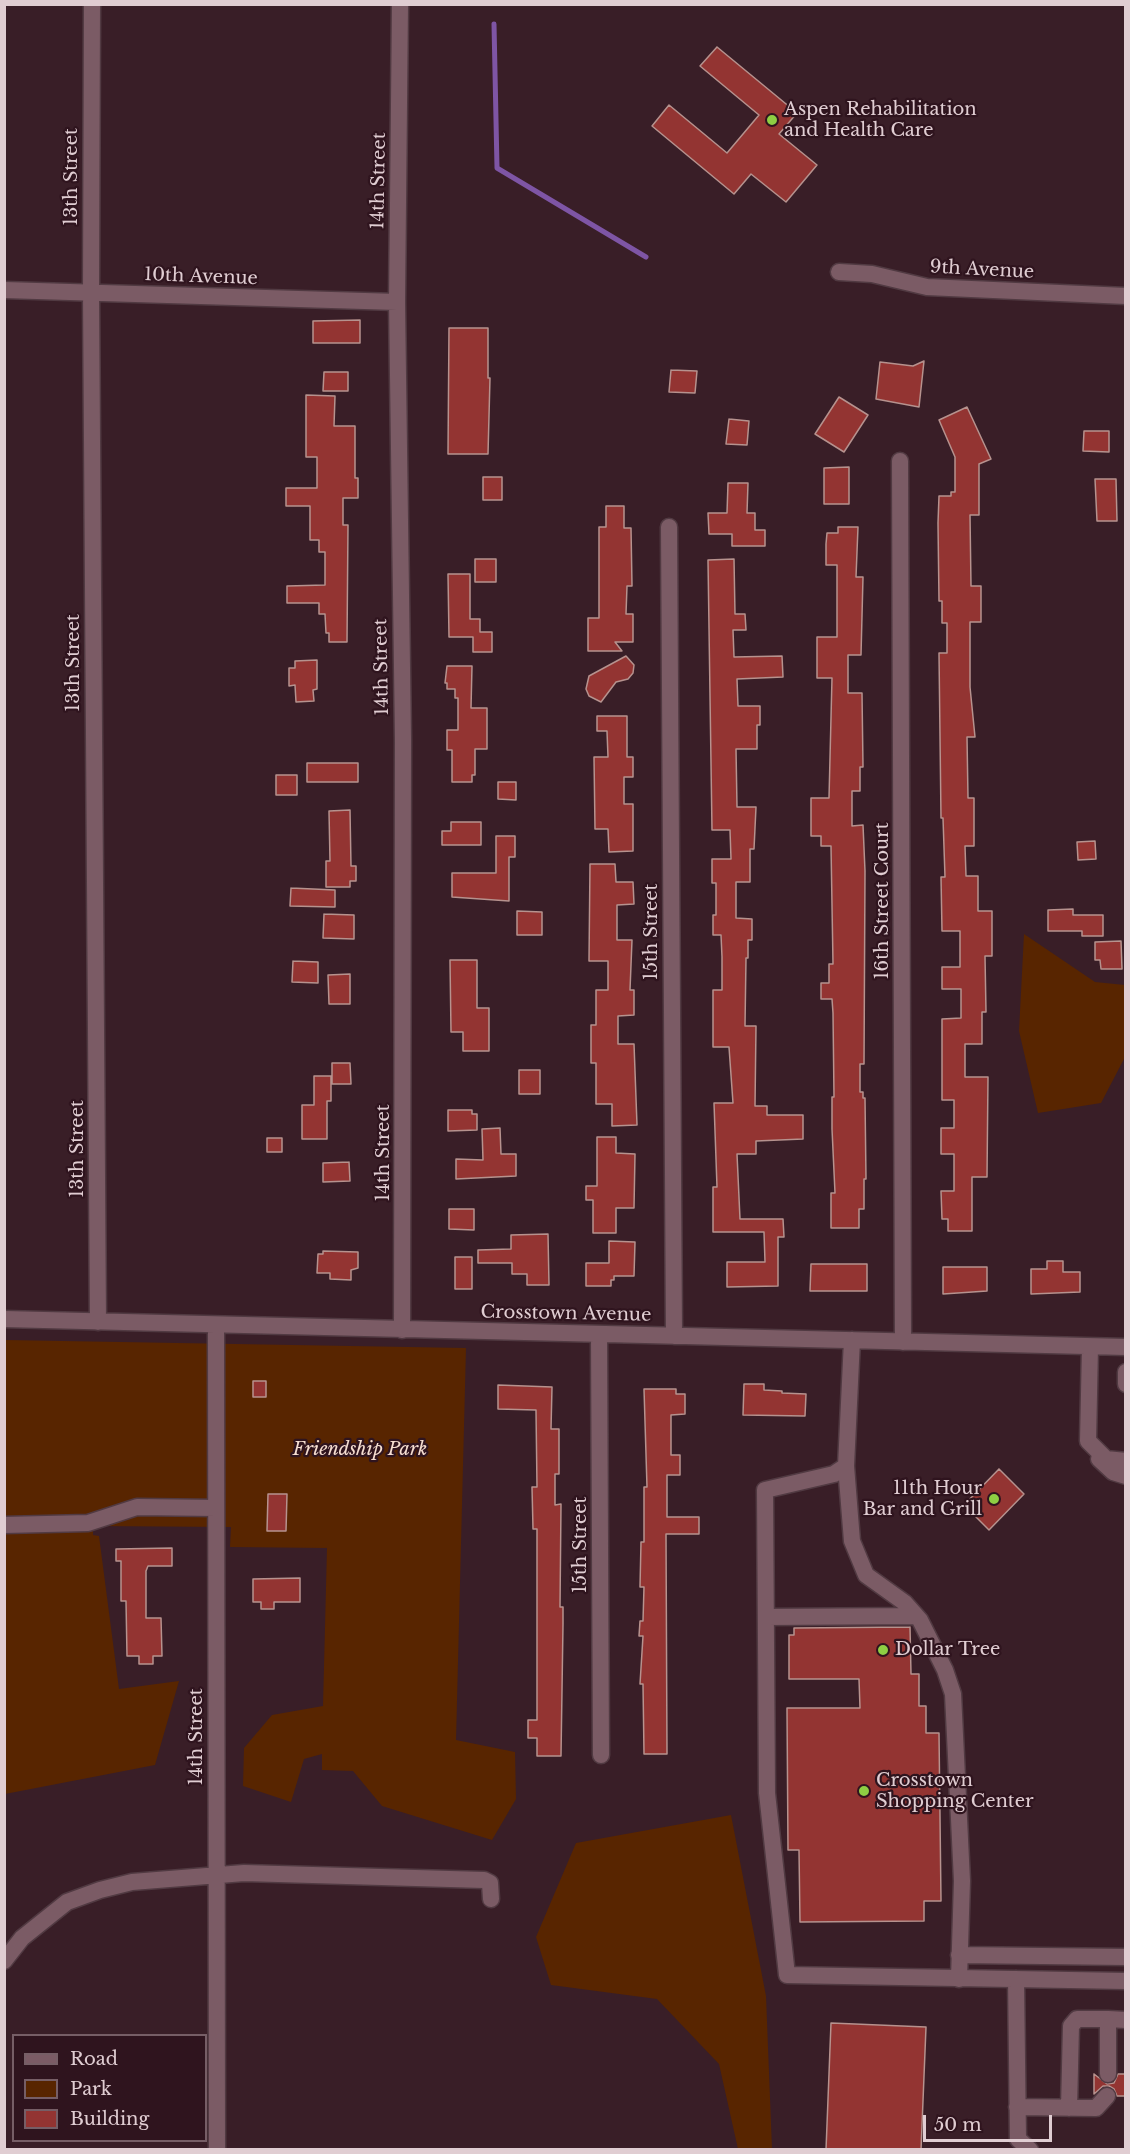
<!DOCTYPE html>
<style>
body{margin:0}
#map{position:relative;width:1130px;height:2154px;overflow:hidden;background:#391e27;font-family:"Libre Baskerville",serif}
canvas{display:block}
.frame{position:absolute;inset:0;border:6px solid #e0cdd2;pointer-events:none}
.legend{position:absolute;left:12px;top:2034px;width:195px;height:108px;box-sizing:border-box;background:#2f141e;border:2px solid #765e66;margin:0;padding:8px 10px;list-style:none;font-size:18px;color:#e0cdd2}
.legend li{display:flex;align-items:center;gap:12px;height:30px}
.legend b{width:30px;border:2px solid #765e66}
.scale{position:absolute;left:923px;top:2115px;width:129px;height:27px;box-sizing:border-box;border:3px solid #e0cdd2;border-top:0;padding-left:8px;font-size:18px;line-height:21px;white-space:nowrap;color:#e0cdd2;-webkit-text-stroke:4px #2f141e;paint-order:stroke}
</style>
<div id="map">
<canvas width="1130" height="2154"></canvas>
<div class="frame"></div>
<ul class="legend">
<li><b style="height:8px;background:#7b5b65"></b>Road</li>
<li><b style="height:16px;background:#582500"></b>Park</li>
<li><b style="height:16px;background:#933432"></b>Building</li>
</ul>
<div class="scale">50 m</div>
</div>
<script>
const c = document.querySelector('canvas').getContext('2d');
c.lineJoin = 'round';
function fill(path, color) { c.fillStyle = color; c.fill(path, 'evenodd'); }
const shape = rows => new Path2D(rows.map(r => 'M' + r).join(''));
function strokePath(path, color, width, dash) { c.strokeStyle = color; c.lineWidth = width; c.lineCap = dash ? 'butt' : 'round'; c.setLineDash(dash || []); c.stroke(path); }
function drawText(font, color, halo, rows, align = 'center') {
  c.font = font + ' "Libre Baskerville",serif'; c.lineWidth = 4.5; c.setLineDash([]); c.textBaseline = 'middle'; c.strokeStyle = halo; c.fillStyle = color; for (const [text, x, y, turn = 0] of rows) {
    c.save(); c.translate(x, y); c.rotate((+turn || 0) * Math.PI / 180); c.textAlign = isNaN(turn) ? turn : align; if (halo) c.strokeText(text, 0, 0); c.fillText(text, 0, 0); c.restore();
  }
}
fill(shape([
 [1024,934,1095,982,1125,985,1125,1057,1101,1103,1038,1113,1019,1031],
 [5,1340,466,1348,456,1740,515,1752,516,1799,492,1840,382,1806,353,1771,322,1770,322,1754,304,1759,291,1802,243,1786,244,1748,272,1715,323,1706,327,1548,230,1547,231,1527,93,1526,93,1535,99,1536,119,1689,179,1681,155,1765,5,1794],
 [731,1815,766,1996,772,2149,738,2149,719,2064,657,1999,551,1985,536,1937,576,1843]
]), '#582500');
strokePath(shape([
 [494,24,497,168,646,257]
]), '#7e55a5', 5);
const building = shape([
 [717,47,797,113,779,134,817,165,786,202,751,174,734,194,652,126,669,105,727,153,759,115,700,66,717,47],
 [360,320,360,343,313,343,313,321,360,320],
 [449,328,488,328,488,378,490,378,488,454,448,454,449,328],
 [924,361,919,407,876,399,880,362,913,366,924,361],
 [671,370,697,371,695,393,669,392,671,370],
 [324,372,348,372,348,391,323,391,324,372],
 [306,395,335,396,334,426,355,426,355,478,358,478,358,498,343,498,343,525,348,525,347,642,329,642,329,633,326,633,325,614,319,614,319,603,287,603,287,586,325,585,325,552,319,552,319,540,310,540,310,506,286,506,286,488,317,488,317,457,306,457,306,395],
 [839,397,868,415,844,452,815,434,839,397],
 [967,407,991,459,979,464,979,515,970,515,971,586,981,586,981,622,970,622,970,687,975,737,967,737,968,798,974,798,974,846,965,846,966,876,978,876,978,911,992,911,992,956,985,956,986,1012,982,1012,982,1044,965,1044,965,1077,988,1077,987,1177,972,1177,972,1231,948,1231,948,1219,942,1219,941,1191,954,1191,954,1154,941,1154,941,1128,954,1128,954,1100,942,1100,942,1019,961,1018,961,989,942,989,942,967,960,967,960,931,942,931,941,877,945,877,943,818,941,818,939,653,947,653,947,623,942,623,942,601,939,601,938,523,939,496,951,496,951,492,955,492,955,457,939,420,967,407],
 [729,419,749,421,747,445,726,444,729,419],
 [1084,431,1109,431,1109,452,1083,451,1084,431],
 [849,467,849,504,824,504,824,468,849,467],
 [483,477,502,477,502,500,483,500,483,477],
 [1095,479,1116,479,1117,521,1097,521,1095,479],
 [728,483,748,483,747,513,755,513,755,530,765,530,765,546,732,546,732,534,709,534,708,513,727,513,728,483],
 [606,506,624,506,624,528,631,528,632,586,627,586,626,614,633,614,633,642,615,642,622,651,588,651,588,618,599,618,599,527,606,527,606,506],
 [838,527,858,527,856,577,863,577,861,655,848,655,848,693,862,693,863,767,860,767,860,791,852,791,852,826,863,825,865,871,864,1064,860,1064,860,1092,863,1092,863,1098,865,1098,866,1179,864,1179,864,1209,859,1209,859,1228,831,1228,831,1193,835,1193,832,1129,832,1097,834,1097,833,1013,832,999,821,999,821,983,829,983,829,964,833,964,831,846,821,846,821,836,811,836,811,798,829,798,832,678,817,678,817,637,837,637,837,565,826,565,826,544,827,533,838,533,838,527],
 [475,559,496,559,496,582,475,582,475,559],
 [734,559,735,614,745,614,746,630,733,630,734,657,782,656,783,677,737,679,738,706,760,706,760,725,757,725,757,749,736,749,737,807,756,807,754,849,750,849,750,882,736,882,736,918,752,919,752,940,748,940,748,958,746,958,745,1026,756,1026,755,1106,767,1106,767,1115,803,1115,803,1139,756,1141,756,1154,737,1154,740,1219,783,1219,784,1237,778,1237,778,1286,727,1287,727,1262,765,1262,764,1232,713,1232,713,1187,717,1187,714,1103,733,1103,729,1047,713,1047,713,990,722,990,722,957,721,935,713,935,713,915,716,915,716,883,712,883,712,859,731,859,730,830,712,830,708,560,734,559],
 [448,574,470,574,470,619,480,619,480,632,492,632,492,652,473,652,473,637,449,637,448,574],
 [626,656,634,665,633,673,628,679,616,682,601,702,589,696,586,689,589,676,626,656],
 [317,660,317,689,313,690,314,701,296,702,295,685,289,686,289,668,295,668,295,661,317,660],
 [447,666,472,666,471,708,487,708,487,749,475,749,475,775,472,775,472,782,452,782,452,750,447,750,447,730,458,730,458,698,455,698,455,689,447,689,447,683,445,683,447,666],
 [597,716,627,716,627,757,633,757,633,777,624,777,624,804,633,804,633,851,609,852,608,829,595,829,594,757,608,757,607,731,597,731,597,716],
 [307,763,358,763,358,782,307,782,307,763],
 [276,775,297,775,297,795,276,795,276,775],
 [498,782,516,782,516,800,498,799,498,782],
 [350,810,351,866,356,866,356,881,350,881,350,887,326,887,326,861,330,861,329,811,350,810],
 [451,822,481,822,481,845,442,845,442,831,451,831,451,822],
 [496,836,515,836,515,857,509,857,509,901,452,897,452,873,496,873,496,836],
 [1095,841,1096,859,1078,860,1077,842,1095,841],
 [590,864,615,864,616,882,633,882,634,904,617,905,617,940,632,940,630,990,634,990,634,1015,618,1016,618,1044,634,1044,637,1125,612,1126,612,1104,596,1104,596,1063,591,1063,591,1025,596,1025,596,990,608,990,608,961,589,961,590,864],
 [291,888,335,890,335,907,290,906,291,888],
 [1073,909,1073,915,1103,915,1103,936,1082,936,1082,931,1048,931,1048,910,1073,909],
 [517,911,542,912,542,935,517,935,517,911],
 [324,914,354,915,354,939,323,938,324,914],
 [1121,941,1122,969,1101,969,1100,960,1095,960,1095,942,1121,941],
 [450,960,477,960,477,1008,489,1008,489,1051,463,1051,463,1032,451,1032,450,960],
 [293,961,318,962,318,983,292,982,293,961],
 [350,974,350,1004,329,1004,328,975,350,974],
 [332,1063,350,1063,351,1084,332,1084,332,1063],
 [519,1070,540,1070,540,1094,519,1094,519,1070],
 [314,1076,331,1076,331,1101,327,1101,327,1139,302,1139,302,1105,314,1105,314,1076],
 [448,1110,472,1110,472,1114,477,1114,477,1130,448,1131,448,1110],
 [500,1128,501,1154,516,1154,516,1176,456,1179,456,1159,483,1160,482,1129,500,1128],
 [597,1137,616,1137,616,1153,635,1154,634,1208,616,1208,616,1233,593,1233,593,1200,586,1200,586,1186,597,1186,597,1137],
 [267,1138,282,1138,282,1152,267,1152,267,1138],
 [349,1162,350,1181,323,1182,323,1163,349,1162],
 [449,1209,474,1209,474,1230,449,1229,449,1209],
 [548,1234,549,1285,527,1285,527,1274,512,1274,512,1263,478,1263,478,1250,511,1249,511,1235,548,1234],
 [609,1241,635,1242,634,1276,614,1276,614,1280,611,1280,611,1286,586,1286,586,1263,609,1263,609,1241],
 [323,1251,358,1252,358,1268,351,1270,351,1280,330,1279,330,1273,317,1273,318,1254,323,1254,323,1251],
 [455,1257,472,1257,472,1289,455,1289,455,1257],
 [1047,1261,1063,1261,1063,1272,1080,1272,1080,1292,1031,1294,1031,1269,1047,1269,1047,1261],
 [811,1264,867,1264,867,1291,810,1291,811,1264],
 [943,1267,987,1267,987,1291,943,1294,943,1267],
 [253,1381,266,1381,266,1397,253,1397,253,1381],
 [744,1384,764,1384,764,1390,782,1391,782,1393,806,1394,805,1416,743,1415,744,1384],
 [498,1385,552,1387,551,1429,559,1429,559,1474,555,1474,555,1505,561,1504,560,1607,563,1607,563,1624,561,1756,537,1756,537,1738,528,1738,528,1720,537,1720,537,1529,533,1529,532,1487,537,1487,536,1410,498,1409,498,1385],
 [644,1389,676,1389,676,1394,685,1394,685,1414,671,1415,671,1455,680,1455,680,1475,667,1475,667,1517,699,1517,699,1534,666,1534,667,1754,644,1754,643,1684,640,1684,643,1636,639,1636,640,1621,643,1621,644,1587,640,1587,641,1542,644,1542,644,1487,647,1487,644,1389],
 [999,1469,1024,1494,989,1530,964,1505,999,1469],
 [268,1494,287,1494,286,1531,267,1531,268,1494],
 [172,1548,172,1566,148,1566,146,1571,146,1618,161,1618,162,1656,153,1656,153,1664,139,1664,139,1656,127,1656,126,1601,121,1601,121,1561,116,1561,116,1549,172,1548],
 [300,1578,300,1602,274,1602,274,1609,261,1609,261,1602,253,1602,253,1579,300,1578],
 [910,1627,911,1674,919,1674,919,1706,926,1706,926,1733,939,1733,941,1901,924,1901,924,1921,800,1922,799,1850,788,1850,787,1708,860,1708,859,1679,789,1679,789,1635,794,1635,794,1628,910,1627],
 [831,2023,926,2027,921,2150,826,2150,831,2023],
 [1094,2074,1107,2084,1114,2083,1118,2074,1125,2074,1125,2096,1117,2096,1114,2089,1109,2086,1103,2086,1094,2094,1094,2074]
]);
fill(building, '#933432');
strokePath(building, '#b6928e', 1.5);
const minor = shape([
 [92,4,91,293,98,1322],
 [400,4,397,302,403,740,402,1330],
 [839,272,872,274,927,287,1126,296],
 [4,290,397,302],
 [900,461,903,1342],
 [669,527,674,1336],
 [4,1319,1126,1347],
 [216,1325,217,2150],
 [599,1334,601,1755],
 [852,1340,846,1466,852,1541,866,1575,905,1603,920,1620,945,1670,953,1694,962,1881,959,1979],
 [1090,1347,1088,1441,1106,1459,1126,1461],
 [1126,1372,1126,1384],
 [1099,1459,1113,1472,1126,1476],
 [846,1466,834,1474,765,1490,767,1793,787,1975,1126,1981],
 [4,1525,88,1523,137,1507,216,1508],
 [766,1617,916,1616],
 [959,1955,1126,1957],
 [4,1961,22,1938,67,1902,100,1890,132,1882,244,1873,484,1880,490,1883,491,1899],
 [1016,1979,1018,2139,1030,2150],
 [1108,2074,1108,2019,1126,2020],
 [1017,2107,1096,2108,1107,2096],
 [1069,2108,1071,2026,1077,2019,1108,2019]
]);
strokePath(minor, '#513a42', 19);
strokePath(minor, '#7b5b65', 16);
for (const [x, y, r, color] of [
 [772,120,6,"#8ece43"],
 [994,1499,6,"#8ece43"],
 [883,1650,6,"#8ece43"],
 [864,1791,6,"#8ece43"]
]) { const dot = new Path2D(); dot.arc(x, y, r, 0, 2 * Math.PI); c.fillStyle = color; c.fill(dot); strokePath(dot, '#2f141e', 2); }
drawText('18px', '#e0cdd2', '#2f141e', [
 ["Aspen Rehabilitation",784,110],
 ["and Health Care",784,131],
 ["11th Hour",982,1489,"right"],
 ["Bar and Grill",982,1510,"right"],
 ["Dollar Tree",895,1650],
 ["Crosstown",876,1781],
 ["Shopping Center",876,1802]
], 'left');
drawText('18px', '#e0cdd2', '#2f141e', [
 ["13th Street",72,177,-90],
 ["14th Street",379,181,-89],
 ["9th Avenue",982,270,3],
 ["10th Avenue",201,277,2],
 ["13th Street",74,663,-90],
 ["14th Street",382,667,-91],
 ["16th Street Court",883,901,-90],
 ["15th Street",652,932,-90],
 ["13th Street",78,1149,-90],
 ["14th Street",384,1153,-90],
 ["Crosstown Avenue",566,1314,1],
 ["15th Street",581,1545,-90],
 ["14th Street",197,1737,-90]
]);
drawText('italic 18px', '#f6ded1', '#2f141e', [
 ["Friendship Park",360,1450]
]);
</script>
